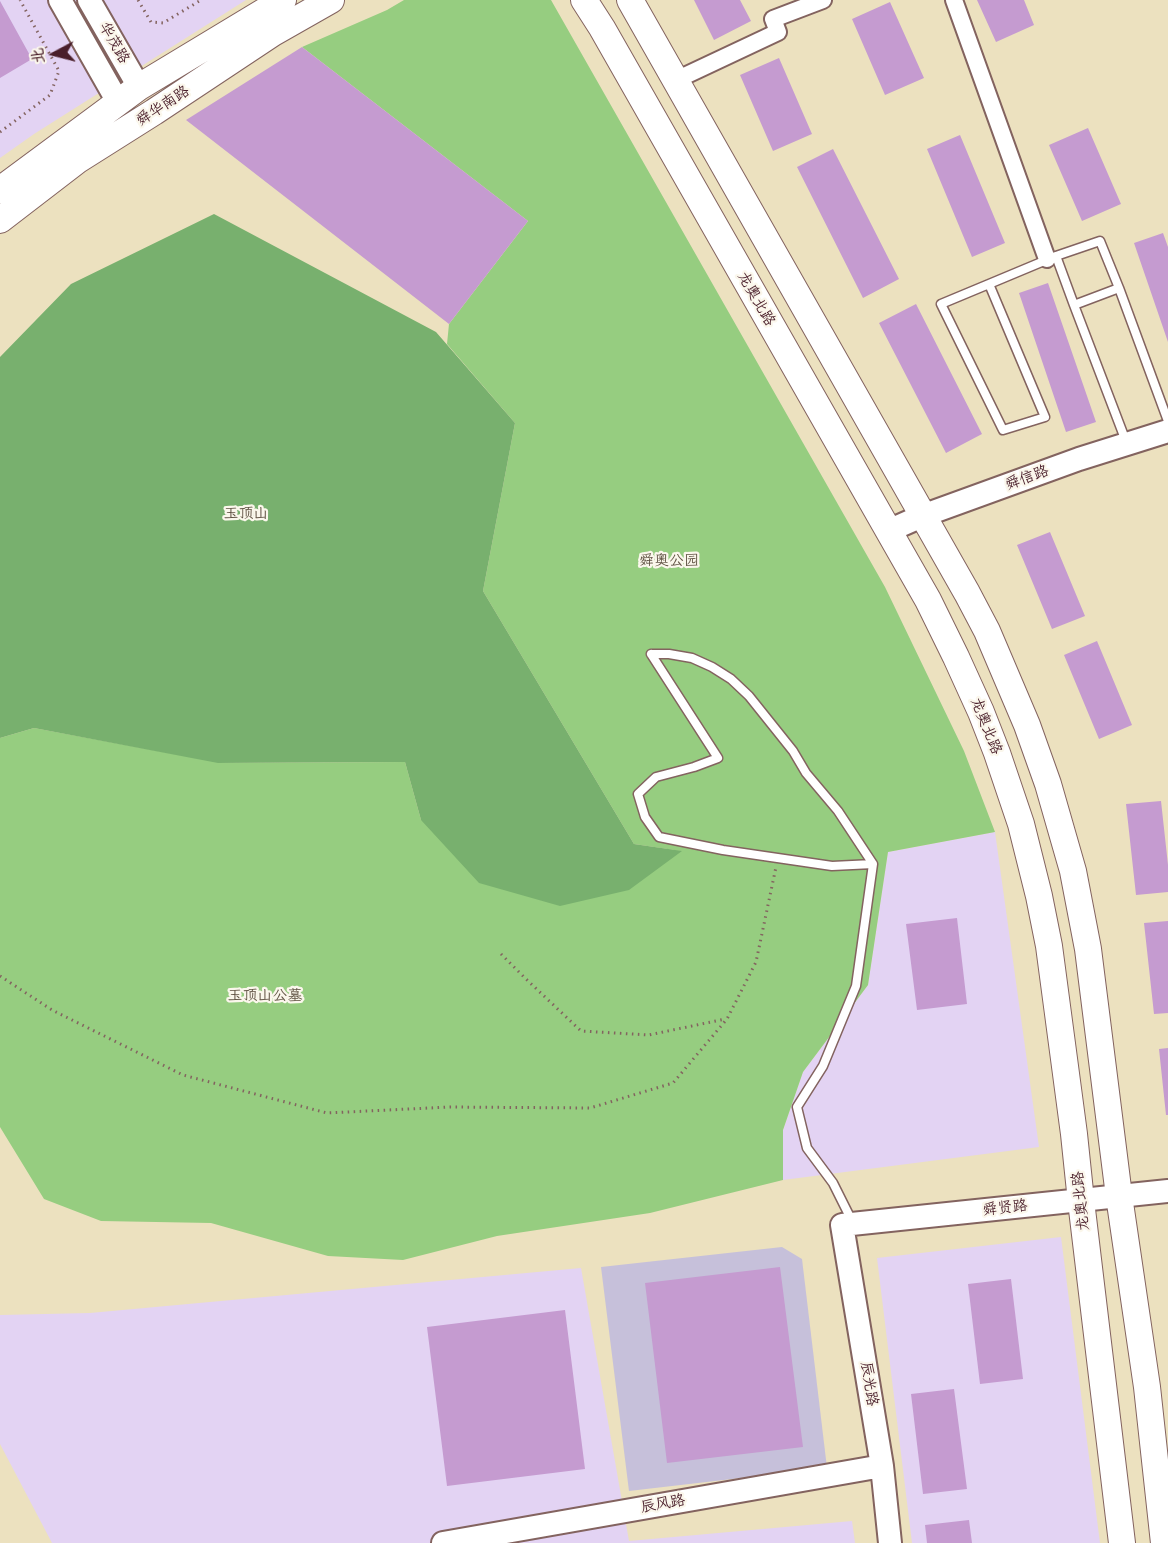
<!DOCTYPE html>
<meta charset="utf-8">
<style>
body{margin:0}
#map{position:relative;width:1168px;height:1543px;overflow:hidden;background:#ece1bf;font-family:"Playpen Sans","LXGW WenKai TC",sans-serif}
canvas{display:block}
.north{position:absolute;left:24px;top:24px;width:60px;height:60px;-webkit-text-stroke:4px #fbf7ec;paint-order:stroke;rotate:263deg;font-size:16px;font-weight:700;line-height:24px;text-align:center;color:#4a1f2b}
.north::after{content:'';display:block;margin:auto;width:21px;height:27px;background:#4a1f2b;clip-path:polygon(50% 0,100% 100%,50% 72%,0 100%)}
</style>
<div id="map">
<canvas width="1168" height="1543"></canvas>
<div class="north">北</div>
</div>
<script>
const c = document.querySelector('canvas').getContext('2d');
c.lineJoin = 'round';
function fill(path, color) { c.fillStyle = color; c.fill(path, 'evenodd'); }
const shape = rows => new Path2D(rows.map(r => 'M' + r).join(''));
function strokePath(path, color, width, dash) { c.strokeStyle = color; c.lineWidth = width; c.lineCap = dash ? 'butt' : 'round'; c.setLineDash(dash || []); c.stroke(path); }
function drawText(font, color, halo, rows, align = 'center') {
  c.font = font + ' "Playpen Sans","LXGW WenKai TC",sans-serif'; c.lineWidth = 4.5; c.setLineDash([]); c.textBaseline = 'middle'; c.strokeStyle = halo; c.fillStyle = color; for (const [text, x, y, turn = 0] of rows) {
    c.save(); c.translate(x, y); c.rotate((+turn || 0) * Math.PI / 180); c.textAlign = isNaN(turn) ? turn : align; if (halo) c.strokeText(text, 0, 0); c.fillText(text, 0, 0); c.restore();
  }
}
fill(shape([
 [0,0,246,0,34,134,0,158],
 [995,832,1039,1147,783,1180,783,1130,803,1072,868,985,888,852],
 [1061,1237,1100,1543,912,1543,877,1258],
 [581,1268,629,1541,852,1521,855,1543,52,1543,0,1444,0,1315,90,1313]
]), '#e3d3f3');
fill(shape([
 [782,1247,802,1259,827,1468,629,1491,601,1267]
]), '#c6c0da');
fill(shape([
 [404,0,551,0,885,587,964,751,995,832,888,852,868,985,803,1072,783,1130,783,1180,650,1213,497,1236,403,1260,328,1256,211,1223,101,1221,44,1199,0,1127,0,738,34,728,223,763,405,762,421,820,681,851,634,844,483,591,515,423,447,344,449,324,528,221,302,47,387,10]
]), '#96cd80');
fill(shape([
 [214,214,436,332,515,423,483,591,634,844,682,851,629,890,560,906,479,883,421,820,405,762,218,763,34,728,0,738,0,357,71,284]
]), '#78b06e');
fill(shape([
 [694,0,740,0,751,21,714,40],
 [977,0,1024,0,1034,25,996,42],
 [0,1,32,59,0,78],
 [890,2,924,78,885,95,852,19],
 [302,47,528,221,449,324,186,120],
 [779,58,812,134,773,151,740,75],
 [1088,128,1121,204,1082,221,1049,145],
 [960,135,1005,243,972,257,927,149],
 [833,149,899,279,863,298,797,167],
 [1163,233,1168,247,1168,342,1134,243],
 [1048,283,1096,422,1066,432,1019,293],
 [916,304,982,434,946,453,879,323],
 [1050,532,1085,616,1052,629,1017,545],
 [1097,641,1132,725,1099,739,1064,655],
 [1161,801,1168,865,1168,892,1136,895,1126,804],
 [957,918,967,1004,917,1010,906,924],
 [1168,921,1168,1013,1154,1014,1144,923],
 [1168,1048,1168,1115,1166,1115,1159,1049],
 [780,1267,803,1447,667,1463,645,1283],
 [1011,1279,1023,1379,980,1384,968,1284],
 [565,1310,585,1469,447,1486,427,1327],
 [954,1389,967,1489,923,1494,911,1394],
 [969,1520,972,1543,927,1543,925,1525]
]), '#c59bd0');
const lane = shape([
 [989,284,1045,417,1003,430,941,304,989,284,1056,256],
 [1074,305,1056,256,1100,241,1119,288],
 [1127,444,1074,305,1119,288,1168,421],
 [651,654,669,654,692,658,712,667,731,679,749,696,793,751,806,773,838,811,873,864,856,986,823,1066,797,1107,807,1148,833,1183,853,1223],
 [651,654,718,758,694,767,656,777,638,794,645,817,659,837,723,850,832,866,873,864]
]);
const street = shape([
 [954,0,1047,259],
 [676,80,778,32,773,19,823,0]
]);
const secondary = shape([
 [60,0,118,102],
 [89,0,139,87],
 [888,531,922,516,1079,459,1168,431],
 [443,1543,882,1466],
 [890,1543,882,1466,842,1225,1168,1191]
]);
const primary = shape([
 [584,0,602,28,928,600,956,657,981,712,997,753,1021,824,1039,896,1049,946,1074,1134,1081,1201,1122,1543],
 [630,0,967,593,987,631,1027,725,1048,784,1073,871,1088,949,1119,1196,1147,1387,1164,1543],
 [0,190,139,87,283,0],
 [0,220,78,160,154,112,273,33,331,0]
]);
strokePath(lane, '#83635f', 11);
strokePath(street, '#83635f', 20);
strokePath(secondary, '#83635f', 26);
strokePath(primary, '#83635f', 28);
strokePath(shape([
 [138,0,151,22,163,23,201,0],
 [0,132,50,95,59,71,20,0],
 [501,954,526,979,581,1031,649,1035,725,1019],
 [0,976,52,1010,183,1075,327,1113,450,1107,590,1108,673,1083,727,1019,756,962,776,867]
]), '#83635f', 3, [1.5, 4.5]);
strokePath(lane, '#fff', 8);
strokePath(street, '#fff', 16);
strokePath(secondary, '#fff', 22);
strokePath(primary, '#fff', 26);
drawText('15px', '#4a1f2b', '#fbf7ec', [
 ["华茂路",114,43,60],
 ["舜华南路",163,106,-33],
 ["龙奥北路",756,299,60],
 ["舜信路",1027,478,-20],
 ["龙奥北路",986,726,68],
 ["龙奥北路",1081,1201,-96],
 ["舜贤路",1005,1208,-6],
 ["辰光路",869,1384,81],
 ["辰风路",663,1504,-10]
]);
drawText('15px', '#615344', '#fbf7ec', [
 ["玉顶山",246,514],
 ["舜奥公园",669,561],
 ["玉顶山公墓",265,996]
]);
</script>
